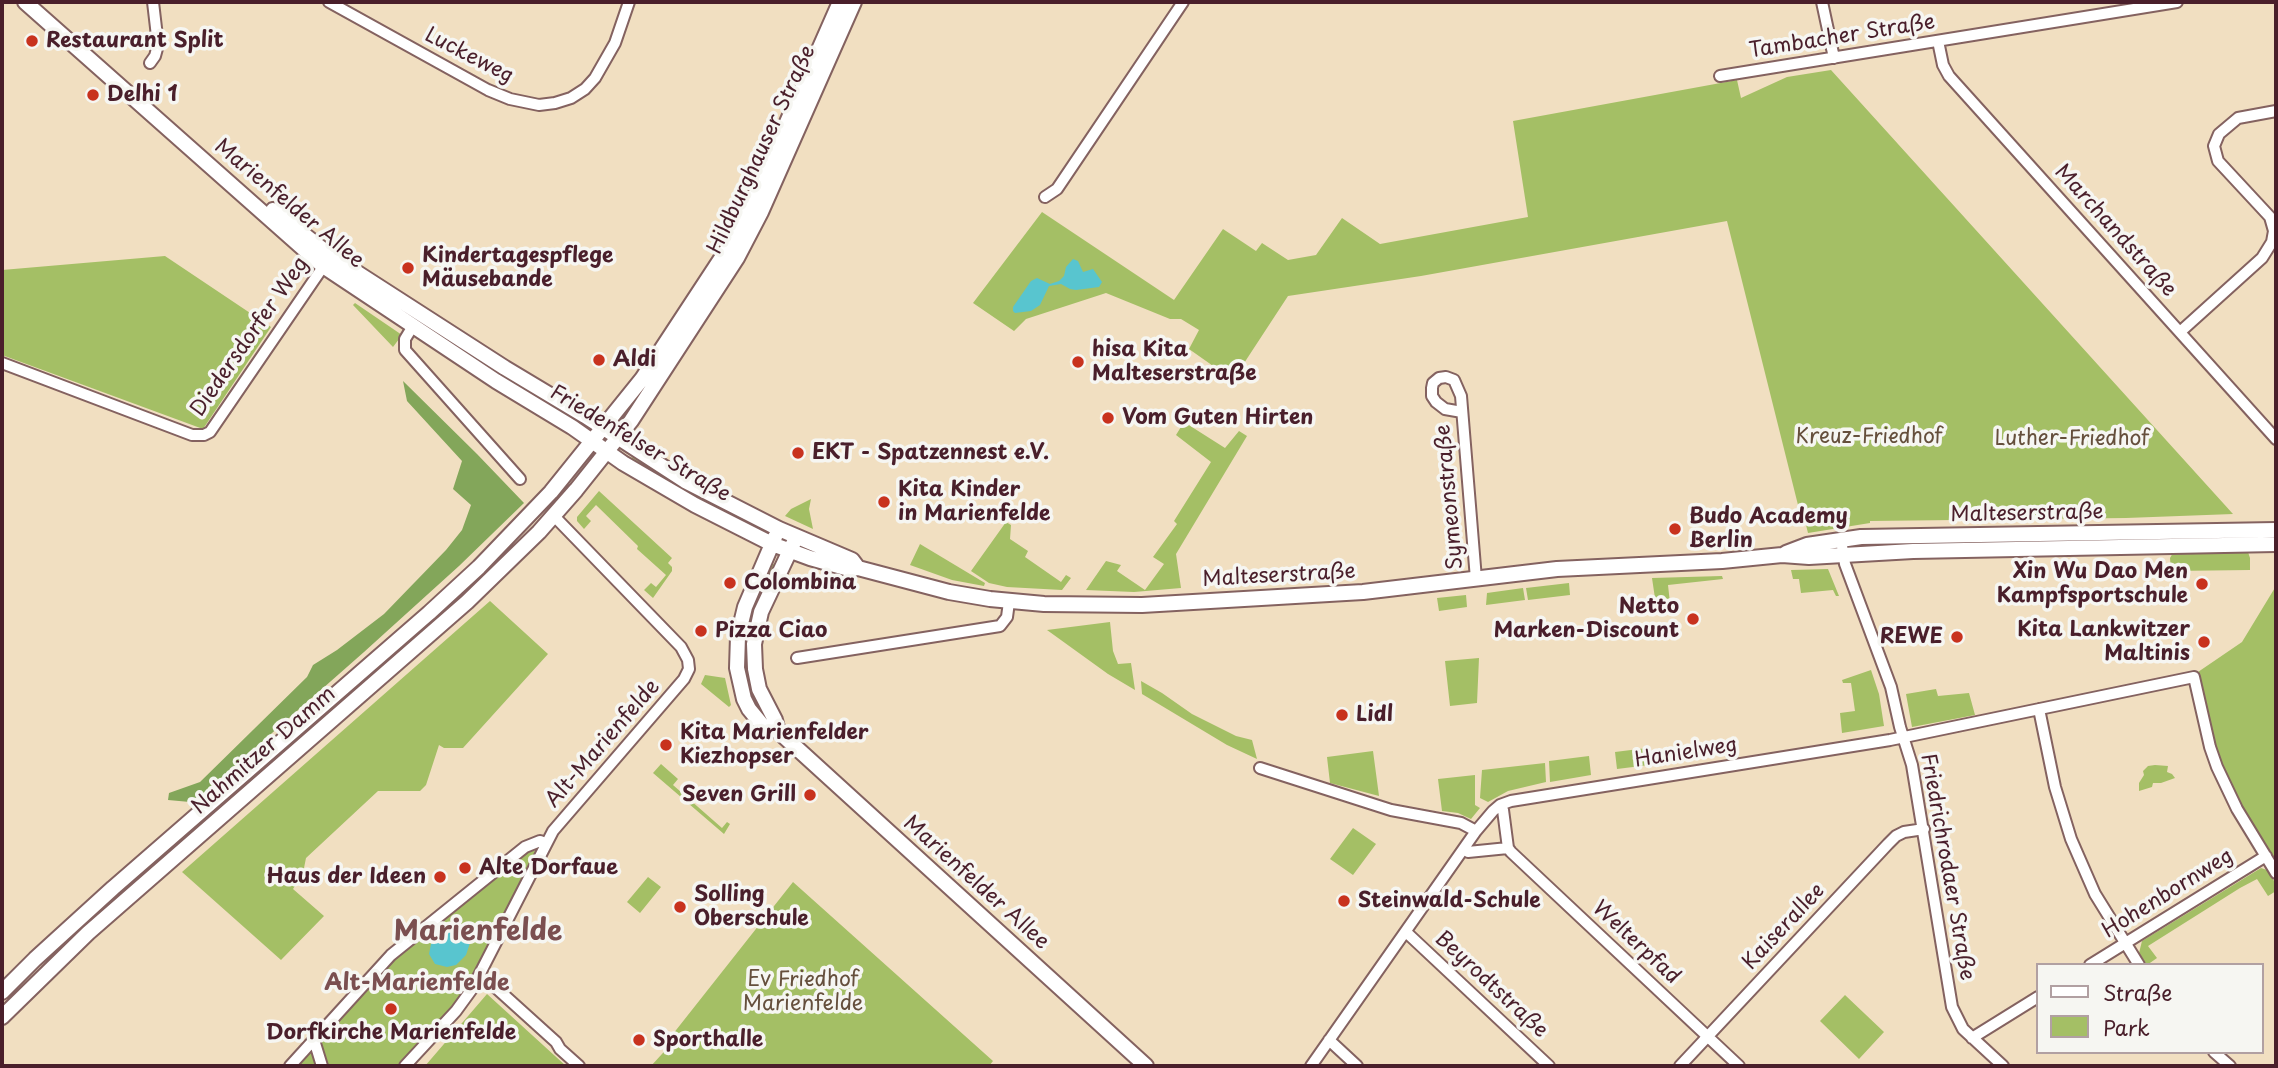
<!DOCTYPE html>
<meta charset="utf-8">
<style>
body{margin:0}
#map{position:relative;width:2278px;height:1068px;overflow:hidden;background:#f1dfc1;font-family:"Playpen Sans",sans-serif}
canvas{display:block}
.frame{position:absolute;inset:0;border:4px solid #4a1f2b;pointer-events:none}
.legend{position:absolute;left:2036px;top:963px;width:228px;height:91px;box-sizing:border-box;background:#f6f6f2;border:2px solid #b1a0a2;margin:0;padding:9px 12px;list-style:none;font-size:21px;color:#4a1f2b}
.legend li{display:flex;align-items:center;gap:14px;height:35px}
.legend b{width:35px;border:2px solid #b1a0a2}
</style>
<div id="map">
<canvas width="2278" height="1068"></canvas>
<div class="frame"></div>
<ul class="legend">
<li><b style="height:9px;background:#fff"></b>Straße</li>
<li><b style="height:19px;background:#a4bf65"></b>Park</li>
</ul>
</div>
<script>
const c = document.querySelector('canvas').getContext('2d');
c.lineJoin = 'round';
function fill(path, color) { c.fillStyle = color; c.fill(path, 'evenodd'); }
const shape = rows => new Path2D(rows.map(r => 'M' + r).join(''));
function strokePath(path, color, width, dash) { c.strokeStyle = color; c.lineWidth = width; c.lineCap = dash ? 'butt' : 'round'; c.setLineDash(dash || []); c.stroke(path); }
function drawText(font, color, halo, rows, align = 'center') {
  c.font = font + ' "Playpen Sans",sans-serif'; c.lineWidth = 7; c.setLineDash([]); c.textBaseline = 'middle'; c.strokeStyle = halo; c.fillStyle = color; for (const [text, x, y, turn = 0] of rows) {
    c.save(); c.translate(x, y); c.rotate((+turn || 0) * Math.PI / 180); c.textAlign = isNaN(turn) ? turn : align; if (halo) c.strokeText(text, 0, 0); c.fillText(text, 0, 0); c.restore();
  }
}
fill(shape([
 [1831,70,2233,514,2126,518,1870,521,1870,523,1808,533,1805,521,1802,521,1727,221,1421,276,1288,296,1233,380,1189,349,1199,330,1181,319,1170,319,1106,293,1026,319,1014,331,973,303,1042,212,1174,300,1223,229,1256,251,1262,243,1288,260,1316,255,1342,218,1380,244,1528,217,1513,121,1737,80,1741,98,1787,77],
 [165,256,271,327,203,429,2,355,2,270],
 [355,303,402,335,393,347,353,305],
 [1184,422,1225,448,1239,431,1247,436,1176,554,1181,588,1134,592,1086,590,1106,561,1121,565,1117,571,1145,590,1164,564,1153,557,1177,524,1174,521,1211,462,1176,435],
 [632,457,668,480,759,527,757,530,630,461],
 [599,491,672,558,668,563,672,567,672,571,653,598,644,590,651,583,656,587,666,575,637,549,638,546,596,505,586,516,591,521,584,529,577,521,577,517],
 [811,499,809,509,813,529,785,516,791,509],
 [1006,522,1011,525,1010,539,1028,551,1025,557,1061,582,1066,575,1071,578,1062,590,1007,587,989,583,971,571],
 [920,544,985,583,984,586,952,580,910,565],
 [2247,549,2250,558,2250,570,2171,571,2170,558,2174,551],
 [771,563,776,565,749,660,742,662,743,644,747,619],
 [1828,569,1839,596,1836,596,1833,590,1801,593,1799,579,1793,579,1791,570],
 [1722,576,1723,579,1668,585,1670,603,1656,605,1652,578],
 [1569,583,1570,595,1528,600,1526,588],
 [2276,586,2276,855,2272,858,2226,779,2210,731,2198,672,2242,642],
 [1523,588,1525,600,1486,605,1487,593],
 [1466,595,1467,607,1439,611,1437,598],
 [490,601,548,654,463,748,444,748,439,745,426,785,420,791,378,791,306,858,303,873,293,889,324,916,281,960,182,872],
 [1110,622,1113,651,1118,664,1131,663,1135,690,1108,674,1047,630],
 [1479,658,1477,703,1450,706,1445,661],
 [1871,670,1879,694,1884,726,1842,733,1840,713,1855,711,1851,683,1843,683,1842,680],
 [372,672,375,675,219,811,216,808],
 [705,675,725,678,731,705,729,707,701,684],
 [1141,681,1162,693,1192,714,1236,736,1252,740,1257,759,1227,745,1142,694],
 [1936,689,1938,696,1969,693,1975,715,1912,727,1906,694],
 [1647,748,1649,765,1617,769,1615,752],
 [1373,751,1379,796,1330,783,1327,757],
 [1589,756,1591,775,1550,782,1549,761],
 [1545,763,1546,782,1508,791,1488,802,1480,798,1482,770],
 [661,764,678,779,673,785,722,828,727,822,730,824,724,834,653,773],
 [2155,765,2168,766,2167,772,2172,774,2175,778,2161,783,2153,783,2152,787,2139,791,2139,783,2144,775,2143,771,2148,766],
 [1475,775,1475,805,1480,808,1471,819,1458,813,1442,811,1438,779],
 [1353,828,1376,844,1353,875,1330,859],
 [534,849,535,852,472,980,447,1015,398,1066,297,1066,395,958,528,850],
 [2261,868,2267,870,2276,884,2276,891,2268,896,2257,879,2240,888,2148,946,2157,958,2147,965,2139,953,2142,941],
 [648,877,661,887,640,913,627,902],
 [793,882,993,1061,989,1066,651,1066,672,1043,669,1039],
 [487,994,566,1066,425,1066],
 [1845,995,1884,1032,1859,1059,1820,1021]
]), '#a4bf65');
fill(shape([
 [403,381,477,454,524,503,459,566,364,652,205,792,190,802,168,800,169,793,200,782,307,677,313,665,337,650,384,614,446,550,462,530,471,505,453,489,462,461,407,401]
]), '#83a65a');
fill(shape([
 [1073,259,1078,261,1083,272,1093,269,1102,282,1099,287,1076,290,1070,289,1061,284,1049,286,1040,305,1031,311,1015,313,1013,311,1013,307,1031,281,1037,278,1050,284,1059,281,1064,276,1066,267],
 [457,926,469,933,471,940,466,955,456,965,447,967,435,964,429,954,431,944,443,932]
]), '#58c5cf');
const minor = shape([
 [329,2,488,90,510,99,539,105,555,103,571,98,585,89,595,78,615,43,629,2],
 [1822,2,1834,58],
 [1938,41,1943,65,1949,76,2276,439],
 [150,63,155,56,158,45,153,2],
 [1720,76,2177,2],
 [1045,197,1057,189,1183,2],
 [413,326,405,339,405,350,520,479],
 [2180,332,2262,258,2272,242,2274,231,2270,217,2218,161,2214,146,2219,134,2238,118,2276,111],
 [2,363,192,435,204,435,210,432,327,261],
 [1462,412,1445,409,1436,402,1432,396,1432,388,1433,383,1439,378,1446,377,1454,380,1461,396,1476,579],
 [1841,540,1845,564,1891,687,1900,727,1912,765,1952,1007,1963,1029,2003,1066],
 [797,658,1000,626,1007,617,1009,602],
 [2039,709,2055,787,2071,839,2095,894,2139,965],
 [1260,768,1391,810,1461,823,1476,831],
 [1500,805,1503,810,1508,848,1511,852,1739,1066],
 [1464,849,1468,852,1508,848],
 [1406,932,1549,1066],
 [2090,965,2266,856],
 [479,978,494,986,556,1042,560,1049,579,1066],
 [1972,1038,2038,997],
 [314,1040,322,1066],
 [1329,1040,1357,1066],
 [2214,1052,2230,1066],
 [290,1066,391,955,525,847,540,841,545,843],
 [405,1066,456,1011,472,989,553,831,684,679,689,669,688,660,681,647,554,516],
 [1311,1066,1476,831,1493,811,1500,805,1511,801,1890,740,2194,677,2210,747,2217,767,2237,809,2276,873],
 [1680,1066,1888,844,1896,836,1904,832,1924,829]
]);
const major = shape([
 [25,2,323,266,496,381,572,427,623,463,695,505,772,544,810,558,849,569,858,568,949,592,990,599,1044,604,1142,605,1363,592,1557,569,1722,561,1782,555,1809,557,1913,551,2276,544],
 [273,210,331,256,505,368,585,416,685,481,779,529,852,560,858,568],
 [775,537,745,607,738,636,737,668,744,699,749,709,763,726,778,731,1146,1066],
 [1786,553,1807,545,1861,537,2276,530],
 [778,731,775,720,759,689,755,669,754,644,761,612,794,542],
 [2,992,35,959,113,888,429,613,479,567,551,492,642,379,728,248,747,213,840,2],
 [2,1017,88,933,467,602,539,532,576,490,631,421,737,258,761,212,854,2]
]);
strokePath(minor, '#846260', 14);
strokePath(major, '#846260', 18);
strokePath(minor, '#fff', 10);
strokePath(major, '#fff', 14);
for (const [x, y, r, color] of [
 [32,41,7,"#c8321e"],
 [93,95,7,"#c8321e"],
 [408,268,7,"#c8321e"],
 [599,360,7,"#c8321e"],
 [1078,362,7,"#c8321e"],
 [1108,418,7,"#c8321e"],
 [798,453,7,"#c8321e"],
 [884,502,7,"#c8321e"],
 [1675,529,7,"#c8321e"],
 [730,583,7,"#c8321e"],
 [2202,584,7,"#c8321e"],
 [1693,619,7,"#c8321e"],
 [701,631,7,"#c8321e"],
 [1957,637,7,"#c8321e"],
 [2204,642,7,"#c8321e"],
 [1342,715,7,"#c8321e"],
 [666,745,7,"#c8321e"],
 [810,795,7,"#c8321e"],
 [465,868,7,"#c8321e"],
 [440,877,7,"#c8321e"],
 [1344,901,7,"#c8321e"],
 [680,907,7,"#c8321e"],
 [391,1009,7,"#c8321e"],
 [639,1040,7,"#c8321e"]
]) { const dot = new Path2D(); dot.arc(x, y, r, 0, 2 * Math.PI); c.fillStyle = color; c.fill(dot); strokePath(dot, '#f6f6f2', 2.5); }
drawText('21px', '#4a1f2b', '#f6f6f2', [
 ["Tambacher Straße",1842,37,-9],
 ["Luckeweg",469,56,27],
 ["Hildburghauser Straße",762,150,-65],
 ["Marienfelder Allee",289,204,40],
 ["Marchandstraße",2115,231,48],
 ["Diedersdorfer Weg",250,337,-55],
 ["Friedenfelser Straße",640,444,31],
 ["Symeonstraße",1450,497,-95],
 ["Malteserstraße",2027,514,-1],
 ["Malteserstraße",1279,576,-3],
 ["Alt-Marienfelde",603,744,-49],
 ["Nahmitzer Damm",264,751,-41],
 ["Hanielweg",1686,753,-9],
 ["Friedrichrodaer Straße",1947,867,80],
 ["Marienfelder Allee",976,883,42],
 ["Hohenbornweg",2168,894,-32],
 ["Kaiserallee",1784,927,-47],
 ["Welterpfad",1636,943,43],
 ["Beyrodtstraße",1491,985,43]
]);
drawText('bold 21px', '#4a1f2b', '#f6f6f2', [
 ["Restaurant Split",46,41],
 ["Delhi 1",107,95],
 ["Kindertagespflege",422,256],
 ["Mäusebande",422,280],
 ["hisa Kita",1092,350],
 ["Malteserstraße",1092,374],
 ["Aldi",613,360],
 ["Vom Guten Hirten",1122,418],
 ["EKT - Spatzennest e.V.",812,453],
 ["Kita Kinder",898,490],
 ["in Marienfelde",898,514],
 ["Budo Academy",1689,517],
 ["Berlin",1689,541],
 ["Xin Wu Dao Men",2188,572,"right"],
 ["Kampfsportschule",2188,596,"right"],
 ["Colombina",744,583],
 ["Netto",1679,607,"right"],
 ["Marken-Discount",1679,631,"right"],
 ["Kita Lankwitzer",2190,630,"right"],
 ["Maltinis",2190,654,"right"],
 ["Pizza Ciao",715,631],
 ["REWE",1943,637,"right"],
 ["Lidl",1356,715],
 ["Kita Marienfelder",680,733],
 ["Kiezhopser",680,757],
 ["Seven Grill",796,795,"right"],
 ["Alte Dorfaue",479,868],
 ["Haus der Ideen",426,877,"right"],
 ["Solling",694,895],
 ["Oberschule",694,919],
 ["Steinwald-Schule",1358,901],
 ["Dorfkirche Marienfelde",391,1033,"center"],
 ["Sporthalle",653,1040]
], 'left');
drawText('21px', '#654f3c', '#f6f6f2', [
 ["Kreuz-Friedhof",1869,437],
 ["Luther-Friedhof",2072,439],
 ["Ev Friedhof",803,980],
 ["Marienfelde",803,1004]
]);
drawText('bold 23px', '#7b4f50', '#f6f6f2', [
 ["Alt-Marienfelde",417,984]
]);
drawText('bold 28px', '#7b4f50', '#f6f6f2', [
 ["Marienfelde",478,932]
]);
</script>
